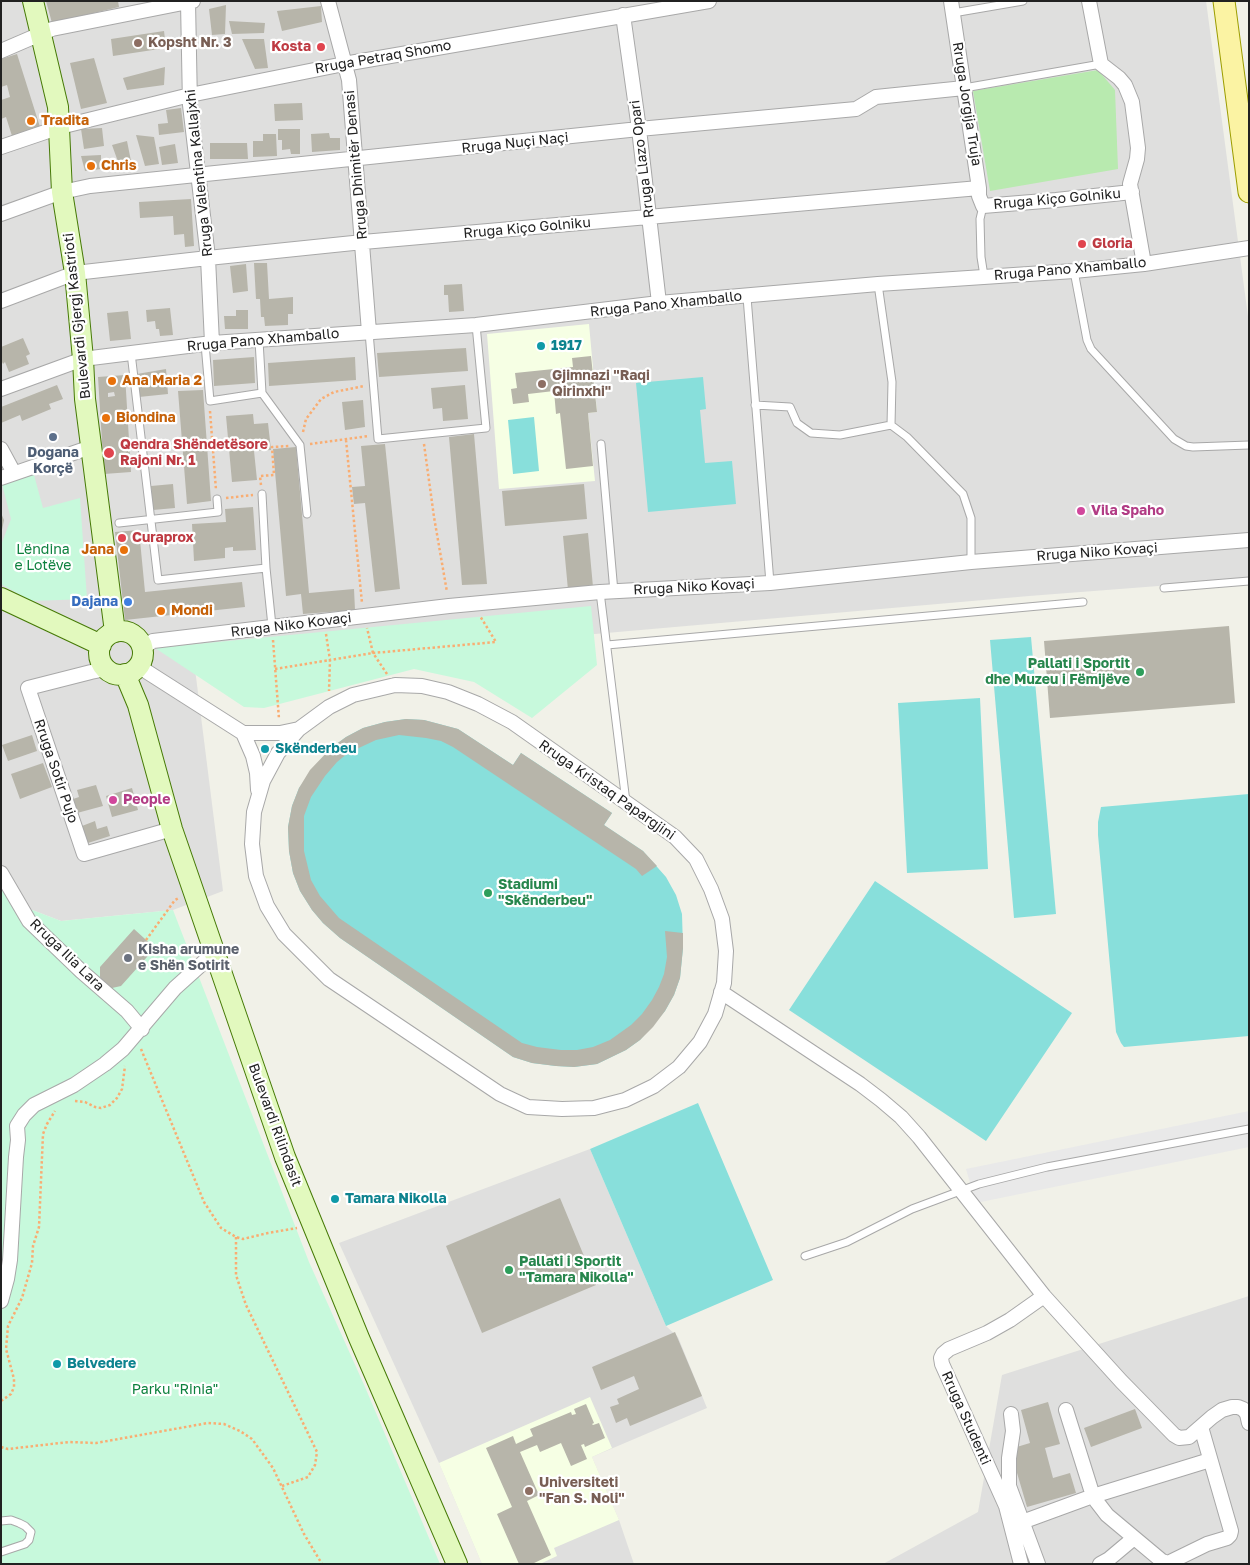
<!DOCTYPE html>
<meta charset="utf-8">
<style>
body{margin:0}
#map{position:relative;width:1250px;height:1565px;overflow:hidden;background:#f1f1e8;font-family:"Golos Text",sans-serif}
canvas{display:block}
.frame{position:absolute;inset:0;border:2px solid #212121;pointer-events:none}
</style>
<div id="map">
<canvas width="1250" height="1565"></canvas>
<div class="frame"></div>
</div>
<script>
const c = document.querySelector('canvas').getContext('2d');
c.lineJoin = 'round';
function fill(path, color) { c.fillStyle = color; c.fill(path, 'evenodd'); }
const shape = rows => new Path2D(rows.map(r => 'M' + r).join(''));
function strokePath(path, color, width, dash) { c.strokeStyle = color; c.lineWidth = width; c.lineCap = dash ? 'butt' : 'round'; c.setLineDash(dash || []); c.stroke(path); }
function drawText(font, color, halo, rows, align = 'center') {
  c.font = font + ' "Golos Text",sans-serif'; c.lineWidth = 4.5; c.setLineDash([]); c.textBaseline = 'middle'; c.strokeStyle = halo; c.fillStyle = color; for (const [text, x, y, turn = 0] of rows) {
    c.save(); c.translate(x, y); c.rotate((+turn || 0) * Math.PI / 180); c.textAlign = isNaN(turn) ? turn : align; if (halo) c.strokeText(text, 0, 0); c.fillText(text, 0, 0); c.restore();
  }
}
fill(shape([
 [1,1,1206,1,1249,324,1249,579,1029,596,195,669,223,891,173,910,61,921,14,903,1,878],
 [590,1149,666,1326,678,1337,707,1408,592,1457,619,1520,634,1564,482,1564,439,1463,339,1243],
 [1249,1296,1249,1564,883,1564,978,1512,1002,1375]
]), '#dfdfde');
fill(shape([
 [589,324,597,412,588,413,595,481,499,489,487,334],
 [590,1397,612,1448,592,1457,619,1520,554,1548,557,1556,540,1564,482,1564,439,1463]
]), '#f6ffe4');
fill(shape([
 [1098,70,1115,90,1118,169,990,191,973,91]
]), '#b8eaaf');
fill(shape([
 [34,475,43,508,80,498,87,599,31,601,1,584,1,545,11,519,2,484],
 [591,606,597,665,532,718,474,682,414,669,264,708,244,707,155,648],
 [1,886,14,903,61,921,173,910,309,1262,365,1387,440,1564,1,1564]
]), '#c7f9dc');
fill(shape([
 [703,377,706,409,700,410,705,463,732,461,736,504,648,512,636,383],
 [534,417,539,471,513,474,508,420],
 [1031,637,1056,914,1014,918,990,640],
 [980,698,988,869,907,873,898,703],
 [406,719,424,720,458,729,513,765,521,753,612,813,604,825,643,851,666,877,676,895,682,914,683,948,680,978,674,995,665,1011,640,1040,626,1050,597,1064,574,1067,556,1066,532,1063,513,1057,340,938,323,923,312,910,300,891,293,873,289,851,288,827,292,806,299,788,331,748,346,737,363,728,385,722],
 [1249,794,1249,1036,1124,1047,1121,1043,1116,1032,1098,835,1098,822,1101,807],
 [875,881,1072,1013,986,1141,789,1010],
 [698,1103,773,1280,666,1326,590,1149]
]), '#88dfdb');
fill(shape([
 [1249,1111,1249,1147,976,1203,966,1169]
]), '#e9e9e9');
fill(shape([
 [46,1,118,1,119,7,52,23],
 [226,5,225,34,212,35,209,9],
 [321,6,322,22,282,31,277,11],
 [229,21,265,23,264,33,232,34],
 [164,31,166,48,113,56,111,39],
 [242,39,264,39,268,68,255,69],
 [17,54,40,127,12,136,6,117,1,119,1,100,10,97,7,85,1,87,1,59],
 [94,58,107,103,81,109,70,63],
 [165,67,164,85,127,90,123,78],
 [302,103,303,120,275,121,274,104],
 [181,108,184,132,159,135,158,124,168,123,166,110],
 [102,128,104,146,84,149,81,129],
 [278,129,300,129,300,154,291,154,290,149,282,150,282,140,278,140],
 [329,133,330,138,340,138,340,150,312,152,311,134],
 [263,134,276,134,277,156,253,157,253,141,263,141],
 [136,135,154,137,159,164,145,166],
 [127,141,132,166,121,170,112,145],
 [210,143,247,143,248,159,210,159],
 [175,144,178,163,162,165,159,147],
 [101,155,101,169,85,171,81,156],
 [191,199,194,246,185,247,184,234,174,235,173,216,140,218,139,202],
 [254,263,267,263,269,299,293,297,293,314,288,314,288,325,265,326,264,317,261,317,260,299,256,299],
 [246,264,248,291,233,293,230,266],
 [462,284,464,311,449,312,448,295,444,295,444,285],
 [170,308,173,335,160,336,159,329,156,329,155,321,147,322,146,310],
 [236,310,248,310,248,329,225,329,224,316,236,316],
 [128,311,131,339,110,341,107,313],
 [23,338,30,354,26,356,29,364,9,372,5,362,3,364,1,360,1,347],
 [466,348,468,371,379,377,377,353],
 [591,356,597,412,588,413,593,466,566,469,560,413,556,414,554,391,528,394,529,402,513,404,511,389,517,388,515,373,573,367,572,358],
 [254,357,255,383,214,386,213,360],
 [355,357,356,380,269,386,268,363],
 [166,369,168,394,139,397,137,374],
 [125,375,131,472,104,474,98,377],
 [114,392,115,396,108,397,108,393],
 [57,385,63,399,49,404,51,409,22,421,20,415,1,423,1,407],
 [465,385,468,419,443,421,442,408,433,409,431,388],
 [203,390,211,501,187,504,178,391],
 [363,400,365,427,345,430,342,402],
 [253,414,254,424,268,423,271,450,254,451,257,480,232,482,226,416],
 [474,434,487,584,462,585,449,437],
 [385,444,400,589,375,592,365,503,354,504,352,487,365,486,361,446],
 [296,447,309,593,354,589,355,610,303,614,301,594,286,596,273,449],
 [173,484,175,508,153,510,151,486],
 [584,484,587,519,505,526,502,491],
 [253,507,256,550,233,551,233,547,225,548,225,558,194,561,192,524,226,522,225,509],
 [1,513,4,520,2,530,1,530],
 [139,530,145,592,242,582,245,607,125,620,115,532],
 [588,533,593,587,568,590,563,536],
 [1229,626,1235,703,1050,718,1044,641],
 [406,719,424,720,458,729,513,765,521,753,612,813,604,825,643,851,657,866,642,876,636,869,453,747,441,741,426,738,399,735,376,740,348,753,337,762,325,776,311,797,304,816,304,851,311,880,320,896,339,918,522,1043,537,1047,561,1050,577,1050,593,1047,610,1040,631,1025,642,1014,652,1000,659,987,664,974,667,957,665,931,683,933,683,948,680,978,674,995,665,1011,653,1027,640,1040,626,1050,597,1064,574,1067,556,1066,532,1063,513,1057,340,938,323,923,312,910,300,891,293,873,289,851,288,827,292,806,299,788,310,770,331,748,346,737,363,728,385,722],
 [32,735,37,751,8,761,2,745],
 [43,763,52,787,20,799,11,774],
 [96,785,103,806,77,813,73,799,79,797,77,790],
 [132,788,138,810,112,817,106,796],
 [95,821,97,829,107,826,110,836,88,843,82,826],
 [134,929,155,948,121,986,112,988,104,984,100,977,100,967],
 [560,1198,596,1285,482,1333,446,1246],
 [675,1332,702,1396,630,1426,627,1418,616,1423,610,1407,619,1404,617,1399,639,1389,634,1376,601,1390,592,1367],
 [1048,1402,1060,1444,1045,1448,1053,1478,1070,1473,1076,1493,1027,1507,1010,1449,1030,1443,1021,1410],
 [586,1404,594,1423,592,1424,593,1425,599,1423,605,1438,585,1447,584,1444,581,1445,587,1459,571,1466,561,1443,540,1452,537,1445,520,1452,539,1495,527,1501,551,1555,532,1564,519,1564,497,1514,512,1507,486,1448,513,1436,516,1444,533,1436,530,1429,571,1412,572,1415,576,1414,574,1409],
 [1135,1409,1142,1428,1091,1447,1084,1428]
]), '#b7b5aa');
const lane = shape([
 [953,13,1023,1],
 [964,88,1101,64],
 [983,206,980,219,981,257,984,276],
 [1074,271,1087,340,1091,349,1174,439,1186,446,1193,447,1249,445],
 [747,297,770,583],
 [369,332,378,439,486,428,476,325],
 [259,340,262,393,300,445,307,514],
 [205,344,210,401,262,393],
 [131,353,158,580,266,568],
 [755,405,790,407,797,423,811,433,840,435,891,425,892,382,878,284],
 [891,425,907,437,963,494,971,518,971,562],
 [601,444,614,592],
 [262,494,266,568,272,626],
 [119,523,218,512,217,499],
 [1164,588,1249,581],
 [600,592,626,802],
 [607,645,1083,602],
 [805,1256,847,1242,912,1209,979,1184,1047,1167,1249,1129],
 [1,1521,11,1520,19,1523,25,1526,31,1532,29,1540,25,1544,1,1552]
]);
const street = shape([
 [328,1,349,80,369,332],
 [951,1,979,188,979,196,983,206,1056,200,1132,192],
 [1089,1,1101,64,1119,78,1125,85,1132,102,1138,148,1137,159,1130,184,1144,264],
 [188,2,190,105,208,258,212,343],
 [623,15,639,129,659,303],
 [1,51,52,29,193,1],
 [1,147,60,127,190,95,344,64,709,1],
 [1,214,62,192,90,186,639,129,856,109,876,97,964,88],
 [1,301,75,273,208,258,363,242,979,188],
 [1,389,83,359,212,343,476,325,659,303,878,284,1074,271,1144,264,1249,248],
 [1,449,14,473],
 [1,478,91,447],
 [142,648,153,641,449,606,600,592,770,583,971,562,1249,540],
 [138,666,243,733,280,733,299,729],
 [106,669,91,672,28,688,84,854,172,829],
 [395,685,422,686,448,692,478,704,512,722,675,837,696,859,711,889,722,919,726,951,724,983,715,1014,700,1042,679,1067,654,1086,625,1100,594,1108,562,1109,528,1107,500,1094,329,979,284,934,267,906,256,876,252,844,254,812,263,781,278,753,299,729,329,707,353,695,395,685],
 [243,733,253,756,257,773,258,790],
 [1,873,29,921,81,971,127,1011,142,1029],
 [721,992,860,1084,881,1100,901,1117,919,1137,1044,1296,1121,1381,1174,1435,1179,1438,1189,1437,1212,1417,1222,1410,1232,1407,1238,1407,1243,1409,1247,1414,1249,1423],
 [1,1301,7,1279,10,1260,16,1157,18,1140,17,1126,24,1115,34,1105,74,1085,105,1064,123,1049,175,988,215,952],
 [1066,1410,1093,1496,1097,1502,1107,1515,1162,1561,1168,1563,1207,1544,1227,1538,1230,1535,1231,1531,1201,1427],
 [1011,1414,1013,1431,1009,1458,1009,1486,1038,1564],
 [1022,1522,1093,1496,1210,1460],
 [1021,1564,1006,1506,942,1364,941,1358,943,1354,949,1349,987,1333,1010,1320,1044,1296],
 [1100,1564,1109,1559,1134,1538]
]);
const secondary = shape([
 [33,1,58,107,62,192,75,273,83,359,85,399,115,632],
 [1,598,101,645],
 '99 653a22 22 0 1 1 44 0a22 22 0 1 1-44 0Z',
 [125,674,138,705,172,829,285,1157,359,1338,457,1564]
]);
const primary = shape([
 [1224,1,1249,192]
]);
strokePath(lane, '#a8a8a8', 9);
strokePath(street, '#a8a8a8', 16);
strokePath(secondary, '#467a06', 22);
strokePath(primary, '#9c9d01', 23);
strokePath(shape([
 [210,411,216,490],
 [303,432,306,419,321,399,334,392,364,386],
 [346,440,362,603],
 [310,444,369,436],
 [424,444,434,517,447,592],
 [261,485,260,476,274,475,272,447,289,446],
 [226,498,253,495],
 [326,634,330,660,373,653,367,628],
 [273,640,279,719],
 [275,669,330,660,329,691],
 [387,674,373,653,496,642,480,616],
 [146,940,175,900,179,898],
 [141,1049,204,1202,221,1228,236,1237,243,1239,268,1233,297,1228],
 [75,1101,85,1102,95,1107,101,1108,110,1105,117,1098,122,1089,125,1066],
 [236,1237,236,1275,246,1305,317,1452,315,1465,308,1477,282,1486],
 [1,1401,11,1394,14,1387,14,1379,6,1349,8,1326,22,1298,32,1263,33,1246,39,1227,43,1134,47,1124,55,1111],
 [1,1447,8,1449,69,1442,96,1443,208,1423,224,1424,240,1431,252,1439,273,1468,304,1534,322,1564]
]), '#f9ad72', 2.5, [2.5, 2.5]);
strokePath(lane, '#fff', 7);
strokePath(street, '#fff', 14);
strokePath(secondary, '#e2f9be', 20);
strokePath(primary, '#fbf3a3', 21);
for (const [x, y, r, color] of [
 [138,43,5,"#8d6e63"],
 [321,47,5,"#e0444e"],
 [31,121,5,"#e8710a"],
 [91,166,5,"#e8710a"],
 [1082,244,5,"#e0444e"],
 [541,346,5,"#0f9aa8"],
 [112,381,5,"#e8710a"],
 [542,384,5,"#8d6e63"],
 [106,418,5,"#e8710a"],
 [53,437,5,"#5c6f8a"],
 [109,453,6,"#e0444e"],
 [1081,511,5,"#d1479c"],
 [122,538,5,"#e0444e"],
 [124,550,5,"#e8710a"],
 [128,602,5,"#3f7fe0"],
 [161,611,5,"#e8710a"],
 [1140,672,5,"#2e9e5b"],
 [265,749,5,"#0f9aa8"],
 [113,800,5,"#d1479c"],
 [488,893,5,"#2e9e5b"],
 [128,958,5,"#6b7280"],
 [335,1199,5,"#0f9aa8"],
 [509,1270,5,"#2e9e5b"],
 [57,1364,5,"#0f9aa8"],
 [529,1491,5,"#8d6e63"]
]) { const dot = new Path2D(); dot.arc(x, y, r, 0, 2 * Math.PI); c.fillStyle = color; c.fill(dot); strokePath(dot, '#fff', 2); }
drawText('bold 14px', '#785e54', '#fff', [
 ["Kopsht Nr. 3",148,43],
 ["Gjimnazi \"Raqi",552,376],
 ["Qirinxhi\"",552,392],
 ["Universiteti",539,1483],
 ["\"Fan S. Noli\"",539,1499]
], 'left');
drawText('bold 14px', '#be3a42', '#fff', [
 ["Kosta",311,47,"right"],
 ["Gloria",1092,244],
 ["Qendra Shëndetësore",120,445],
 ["Rajoni Nr. 1",120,461],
 ["Curaprox",132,538]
], 'left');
drawText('14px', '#212121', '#fff', [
 ["Rruga Petraq Shomo",383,57,-10],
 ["Rruga Jorgija Truja",967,104,81],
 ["Rruga Nuçi Naçi",515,143,-6],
 ["Rruga Llazo Opari",642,159,-97],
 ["Rruga Dhimitër Denasi",356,165,-95],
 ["Rruga Valentina Kallajxhi",199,173,-96],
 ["Rruga Kiço Golniku",1057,199,-5],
 ["Rruga Kiço Golniku",527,228,-5],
 ["Rruga Pano Xhamballo",1070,269,-5],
 ["Rruga Pano Xhamballo",666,304,-6],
 ["Bulevardi Gjergj Kastrioti",77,316,-96],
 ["Rruga Pano Xhamballo",263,340,-5],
 ["Rruga Niko Kovaçi",1097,552,-4],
 ["Rruga Niko Kovaçi",694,587,-3],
 ["Rruga Niko Kovaçi",291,625,-7],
 ["Rruga Sotir Pujo",56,771,71],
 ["Rruga Kristaq Papargjini",607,790,35],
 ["Rruga Ilia Lara",67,955,44],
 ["Bulevardi Rilindasit",275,1125,70],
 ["Rruga Studenti",966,1418,66]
]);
drawText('bold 14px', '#c56008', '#fff', [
 ["Tradita",41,121],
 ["Chris",101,166],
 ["Ana Maria 2",122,381],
 ["Biondina",116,418],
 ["Jana",114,550,"right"],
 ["Mondi",171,611]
], 'left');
drawText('bold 14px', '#0d838f', '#fff', [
 ["1917",551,346],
 ["Skënderbeu",275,749],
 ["Tamara Nikolla",345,1199],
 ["Belvedere",67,1364]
], 'left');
drawText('bold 14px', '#4e5e75', '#fff', [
 ["Dogana",53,453],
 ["Korçë",53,469]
]);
drawText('bold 14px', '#b23c85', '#fff', [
 ["Vila Spaho",1091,511],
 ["People",123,800]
], 'left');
drawText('14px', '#0d813e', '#fff', [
 ["Lëndina",43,550],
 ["e Lotëve",43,566],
 ["Parku \"Rinia\"",175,1390]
]);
drawText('bold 14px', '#366cbe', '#fff', [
 ["Dajana",118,602]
], 'right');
drawText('bold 14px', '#27864d', '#fff', [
 ["Pallati i Sportit",1130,664,"right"],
 ["dhe Muzeu i Fëmijëve",1130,680,"right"],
 ["Stadiumi",498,885],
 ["\"Skënderbeu\"",498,901],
 ["Pallati i Sportit",519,1262],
 ["\"Tamara Nikolla\"",519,1278]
], 'left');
drawText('bold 14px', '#5b616d', '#fff', [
 ["Kisha arumune",138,950],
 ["e Shën Sotirit",138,966]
], 'left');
</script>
